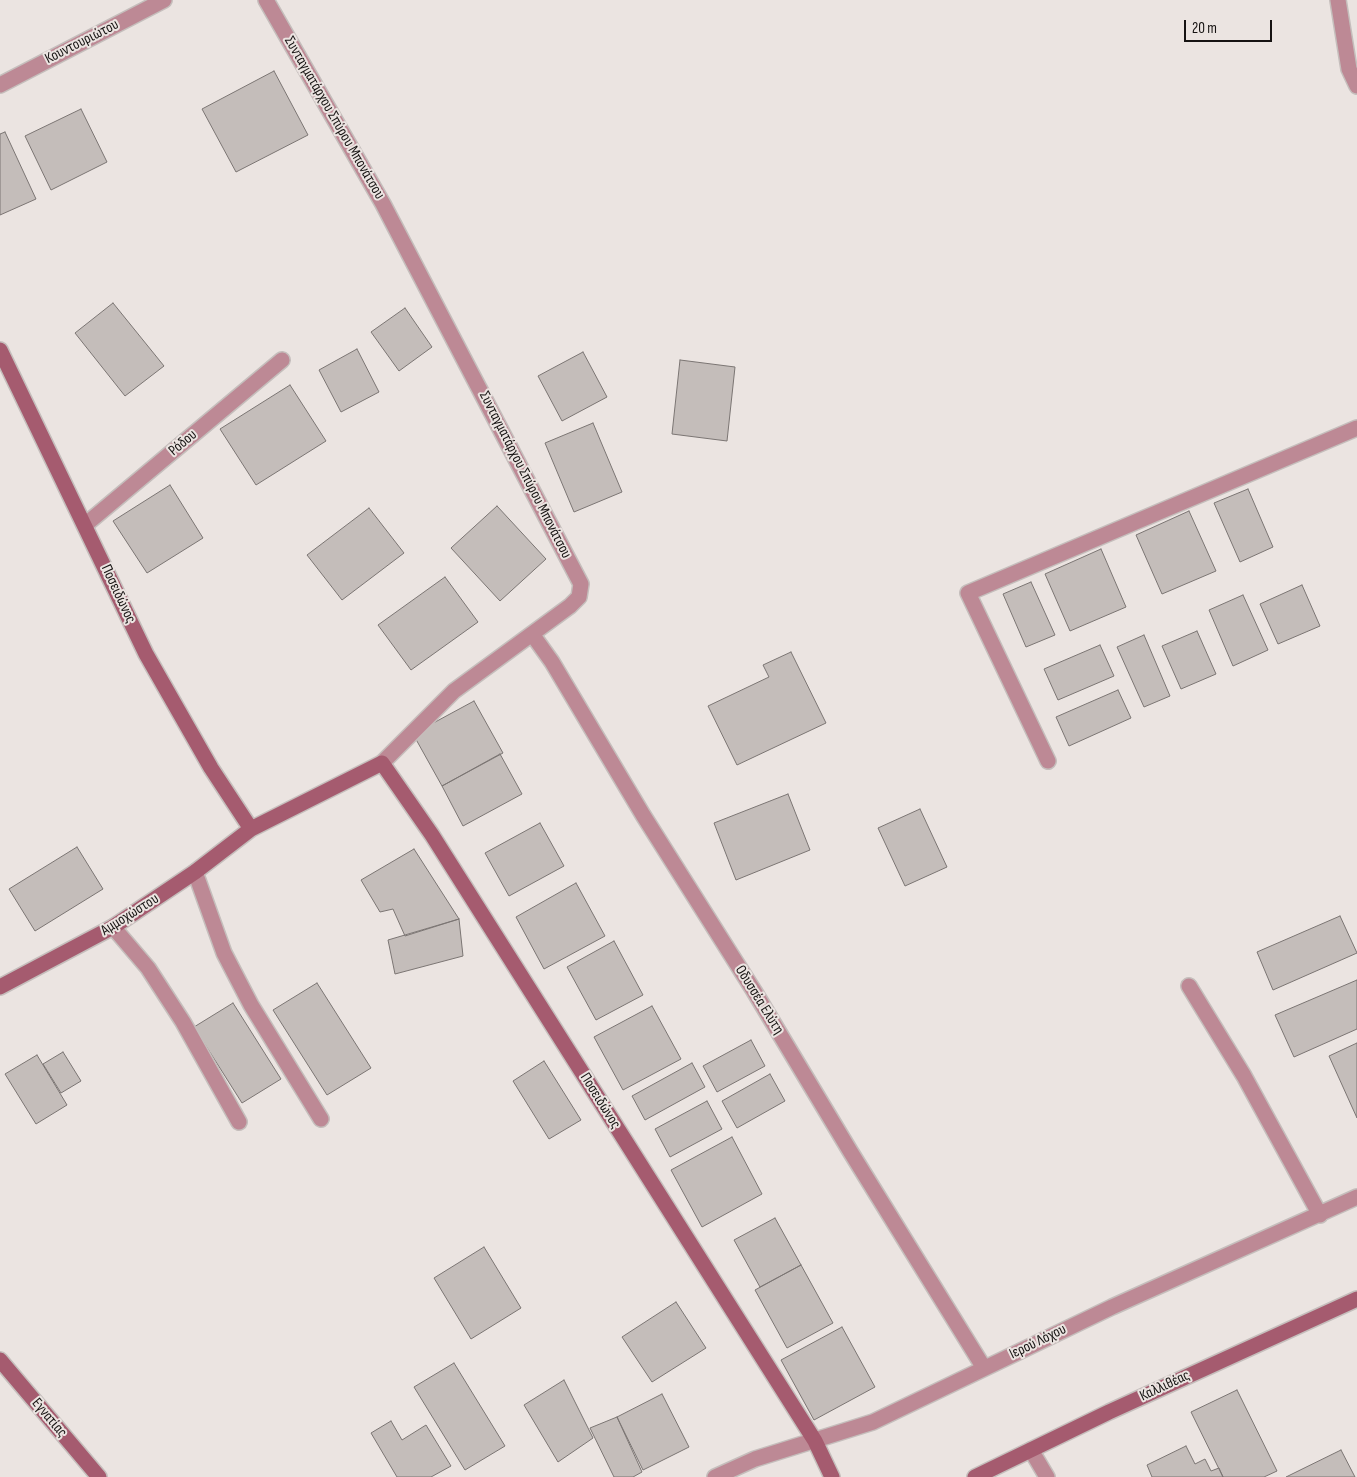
<!DOCTYPE html>
<meta charset="utf-8">
<style>
body{margin:0}
#map{position:relative;width:1357px;height:1477px;overflow:hidden;background:#ebe4e1;font-family:"Sofia Sans Condensed",sans-serif}
canvas{display:block}
.scale{position:absolute;left:1184px;top:20px;width:88px;height:22px;box-sizing:border-box;border:2px solid #161312;border-top:0;padding-left:6px;font-size:15px;line-height:18px;white-space:nowrap;color:#161312;-webkit-text-stroke:4px #ebe4e1;paint-order:stroke}
</style>
<div id="map">
<canvas width="1357" height="1477"></canvas>
<div class="scale">20 m</div>
</div>
<script>
const c = document.querySelector('canvas').getContext('2d');
c.lineJoin = 'round';
function fill(path, color) { c.fillStyle = color; c.fill(path, 'evenodd'); }
const shape = rows => new Path2D(rows.map(r => 'M' + r).join(''));
function strokePath(path, color, width, dash) { c.strokeStyle = color; c.lineWidth = width; c.lineCap = dash ? 'butt' : 'round'; c.setLineDash(dash || []); c.stroke(path); }
function drawText(font, color, halo, rows, align = 'center') {
  c.font = font + ' "Sofia Sans Condensed",sans-serif'; c.lineWidth = 4; c.setLineDash([]); c.textBaseline = 'middle'; c.strokeStyle = halo; c.fillStyle = color; for (const [text, x, y, turn = 0] of rows) {
    c.save(); c.translate(x, y); c.rotate((+turn || 0) * Math.PI / 180); c.textAlign = isNaN(turn) ? turn : align; if (halo) c.strokeText(text, 0, 0); c.fillText(text, 0, 0); c.restore();
  }
}
const building = shape([
 [274,71,308,135,236,172,202,109,274,71],
 [81,109,107,162,51,190,25,136,81,109],
 [5,132,36,199,0,215,0,134,5,132],
 [113,303,164,366,125,396,75,333,113,303],
 [405,308,432,347,399,371,371,332,405,308],
 [357,349,379,392,341,412,319,370,357,349],
 [583,352,607,397,562,421,538,376,583,352],
 [680,360,735,367,727,441,672,434,680,360],
 [290,385,326,441,256,485,220,429,290,385],
 [593,423,622,492,574,512,545,443,593,423],
 [170,485,203,538,147,573,113,521,170,485],
 [1248,489,1273,547,1240,562,1214,503,1248,489],
 [497,506,546,559,500,601,451,548,497,506],
 [369,508,404,553,342,600,307,555,369,508],
 [1189,511,1216,571,1162,594,1136,535,1189,511],
 [1101,549,1126,607,1070,631,1045,574,1101,549],
 [445,577,478,622,411,670,378,625,445,577],
 [1031,582,1055,635,1026,647,1003,594,1031,582],
 [1302,585,1320,626,1278,644,1260,604,1302,585],
 [1243,595,1268,650,1233,666,1209,610,1243,595],
 [1197,631,1216,674,1181,689,1162,646,1197,631],
 [1144,635,1170,696,1144,707,1117,647,1144,635],
 [1100,645,1114,676,1058,700,1044,669,1100,645],
 [791,652,826,723,737,765,708,706,769,677,763,665,791,652],
 [1118,690,1131,718,1069,746,1056,717,1118,690],
 [474,701,503,753,442,786,413,734,474,701],
 [500,754,522,794,463,826,442,786,500,754],
 [788,794,810,850,736,880,714,823,788,794],
 [920,809,947,867,905,886,878,828,920,809],
 [540,823,564,866,509,896,485,853,540,823],
 [77,847,103,889,35,931,9,889,77,847],
 [414,849,459,919,405,936,393,909,380,912,361,880,414,849],
 [576,883,605,936,544,969,516,917,576,883],
 [1340,916,1357,953,1273,990,1257,952,1340,916],
 [459,919,463,956,395,974,388,940,459,919],
 [614,941,643,995,596,1020,567,967,614,941],
 [1357,980,1357,1029,1294,1057,1275,1015,1357,980],
 [317,983,371,1068,327,1095,273,1010,317,983],
 [233,1003,281,1079,242,1103,194,1027,233,1003],
 [652,1006,681,1059,623,1090,594,1037,652,1006],
 [751,1040,765,1066,717,1092,703,1066,751,1040],
 [1357,1043,1357,1118,1329,1056,1357,1043],
 [63,1052,81,1081,61,1093,43,1064,63,1052],
 [37,1055,67,1105,36,1124,5,1074,37,1055],
 [544,1061,581,1120,549,1139,513,1081,544,1061],
 [692,1063,705,1087,645,1120,632,1096,692,1063],
 [770,1074,785,1101,737,1128,722,1101,770,1074],
 [707,1101,722,1129,670,1157,655,1129,707,1101],
 [732,1137,762,1194,702,1227,671,1170,732,1137],
 [775,1218,801,1265,760,1287,734,1240,775,1218],
 [484,1247,521,1308,471,1339,434,1278,484,1247],
 [801,1265,833,1323,787,1348,755,1290,801,1265],
 [676,1302,706,1348,652,1382,622,1337,676,1302],
 [842,1327,875,1387,814,1420,781,1360,842,1327],
 [454,1363,505,1446,465,1470,414,1387,454,1363],
 [564,1380,593,1438,558,1462,524,1405,564,1380],
 [1237,1390,1277,1471,1264,1477,1223,1477,1191,1412,1237,1390],
 [662,1394,689,1447,643,1470,617,1417,662,1394],
 [617,1417,642,1472,633,1477,614,1477,590,1428,617,1417],
 [391,1421,402,1440,426,1425,451,1466,431,1477,397,1477,371,1433,391,1421],
 [1186,1446,1195,1464,1205,1459,1211,1471,1219,1468,1223,1477,1152,1477,1147,1465,1186,1446],
 [1341,1450,1355,1477,1286,1477,1341,1450]
]);
fill(building, '#c4bdba');
strokePath(building, '#7b7573', 1);
const street = shape([
 [266,0,383,204,581,584,579,597,570,606,454,691,382,763],
 [1338,0,1349,69,1357,86],
 [0,85,164,0],
 [85,525,282,360],
 [532,634,552,662,643,815,754,991,850,1151,984,1368],
 [1048,761,968,593,1357,428],
 [195,872,224,953,251,1005,321,1119],
 [113,927,148,968,183,1022,239,1122],
 [1189,986,1244,1076,1320,1215],
 [1031,1450,1047,1477],
 [715,1477,755,1459,873,1422,1112,1307,1357,1197]
]);
const secondary = shape([
 [0,350,146,654,211,768,251,829],
 [0,987,113,927,195,872,251,829,382,763,432,835,815,1441,832,1477],
 [0,1360,99,1477],
 [975,1477,1109,1412,1357,1299]
]);
strokePath(street, '#c5bebc', 18);
strokePath(secondary, '#c5bebc', 18);
strokePath(street, '#bd8995', 15);
strokePath(secondary, '#a55b6f', 15);
drawText('15px', '#161312', '#ebe4e1', [
 ["Κουντουριώτου",82,42,-27],
 ["Συνταγματάρχου Σπύρου Μπονάτσου",334,118,60],
 ["Ρόδου",183,443,-40],
 ["Συνταγματάρχου Σπύρου Μπονάτσου",525,475,63],
 ["Ποσειδώνος",118,594,65],
 ["Αμμοχώστου",130,915,-32],
 ["Οδυσσέα Ελύτη",759,1000,58],
 ["Ποσειδώνος",600,1101,58],
 ["Ιερού Λόχου",1038,1342,-26],
 ["Καλλιθέας",1165,1386,-25],
 ["Εγνατίας",49,1418,50]
]);
</script>
